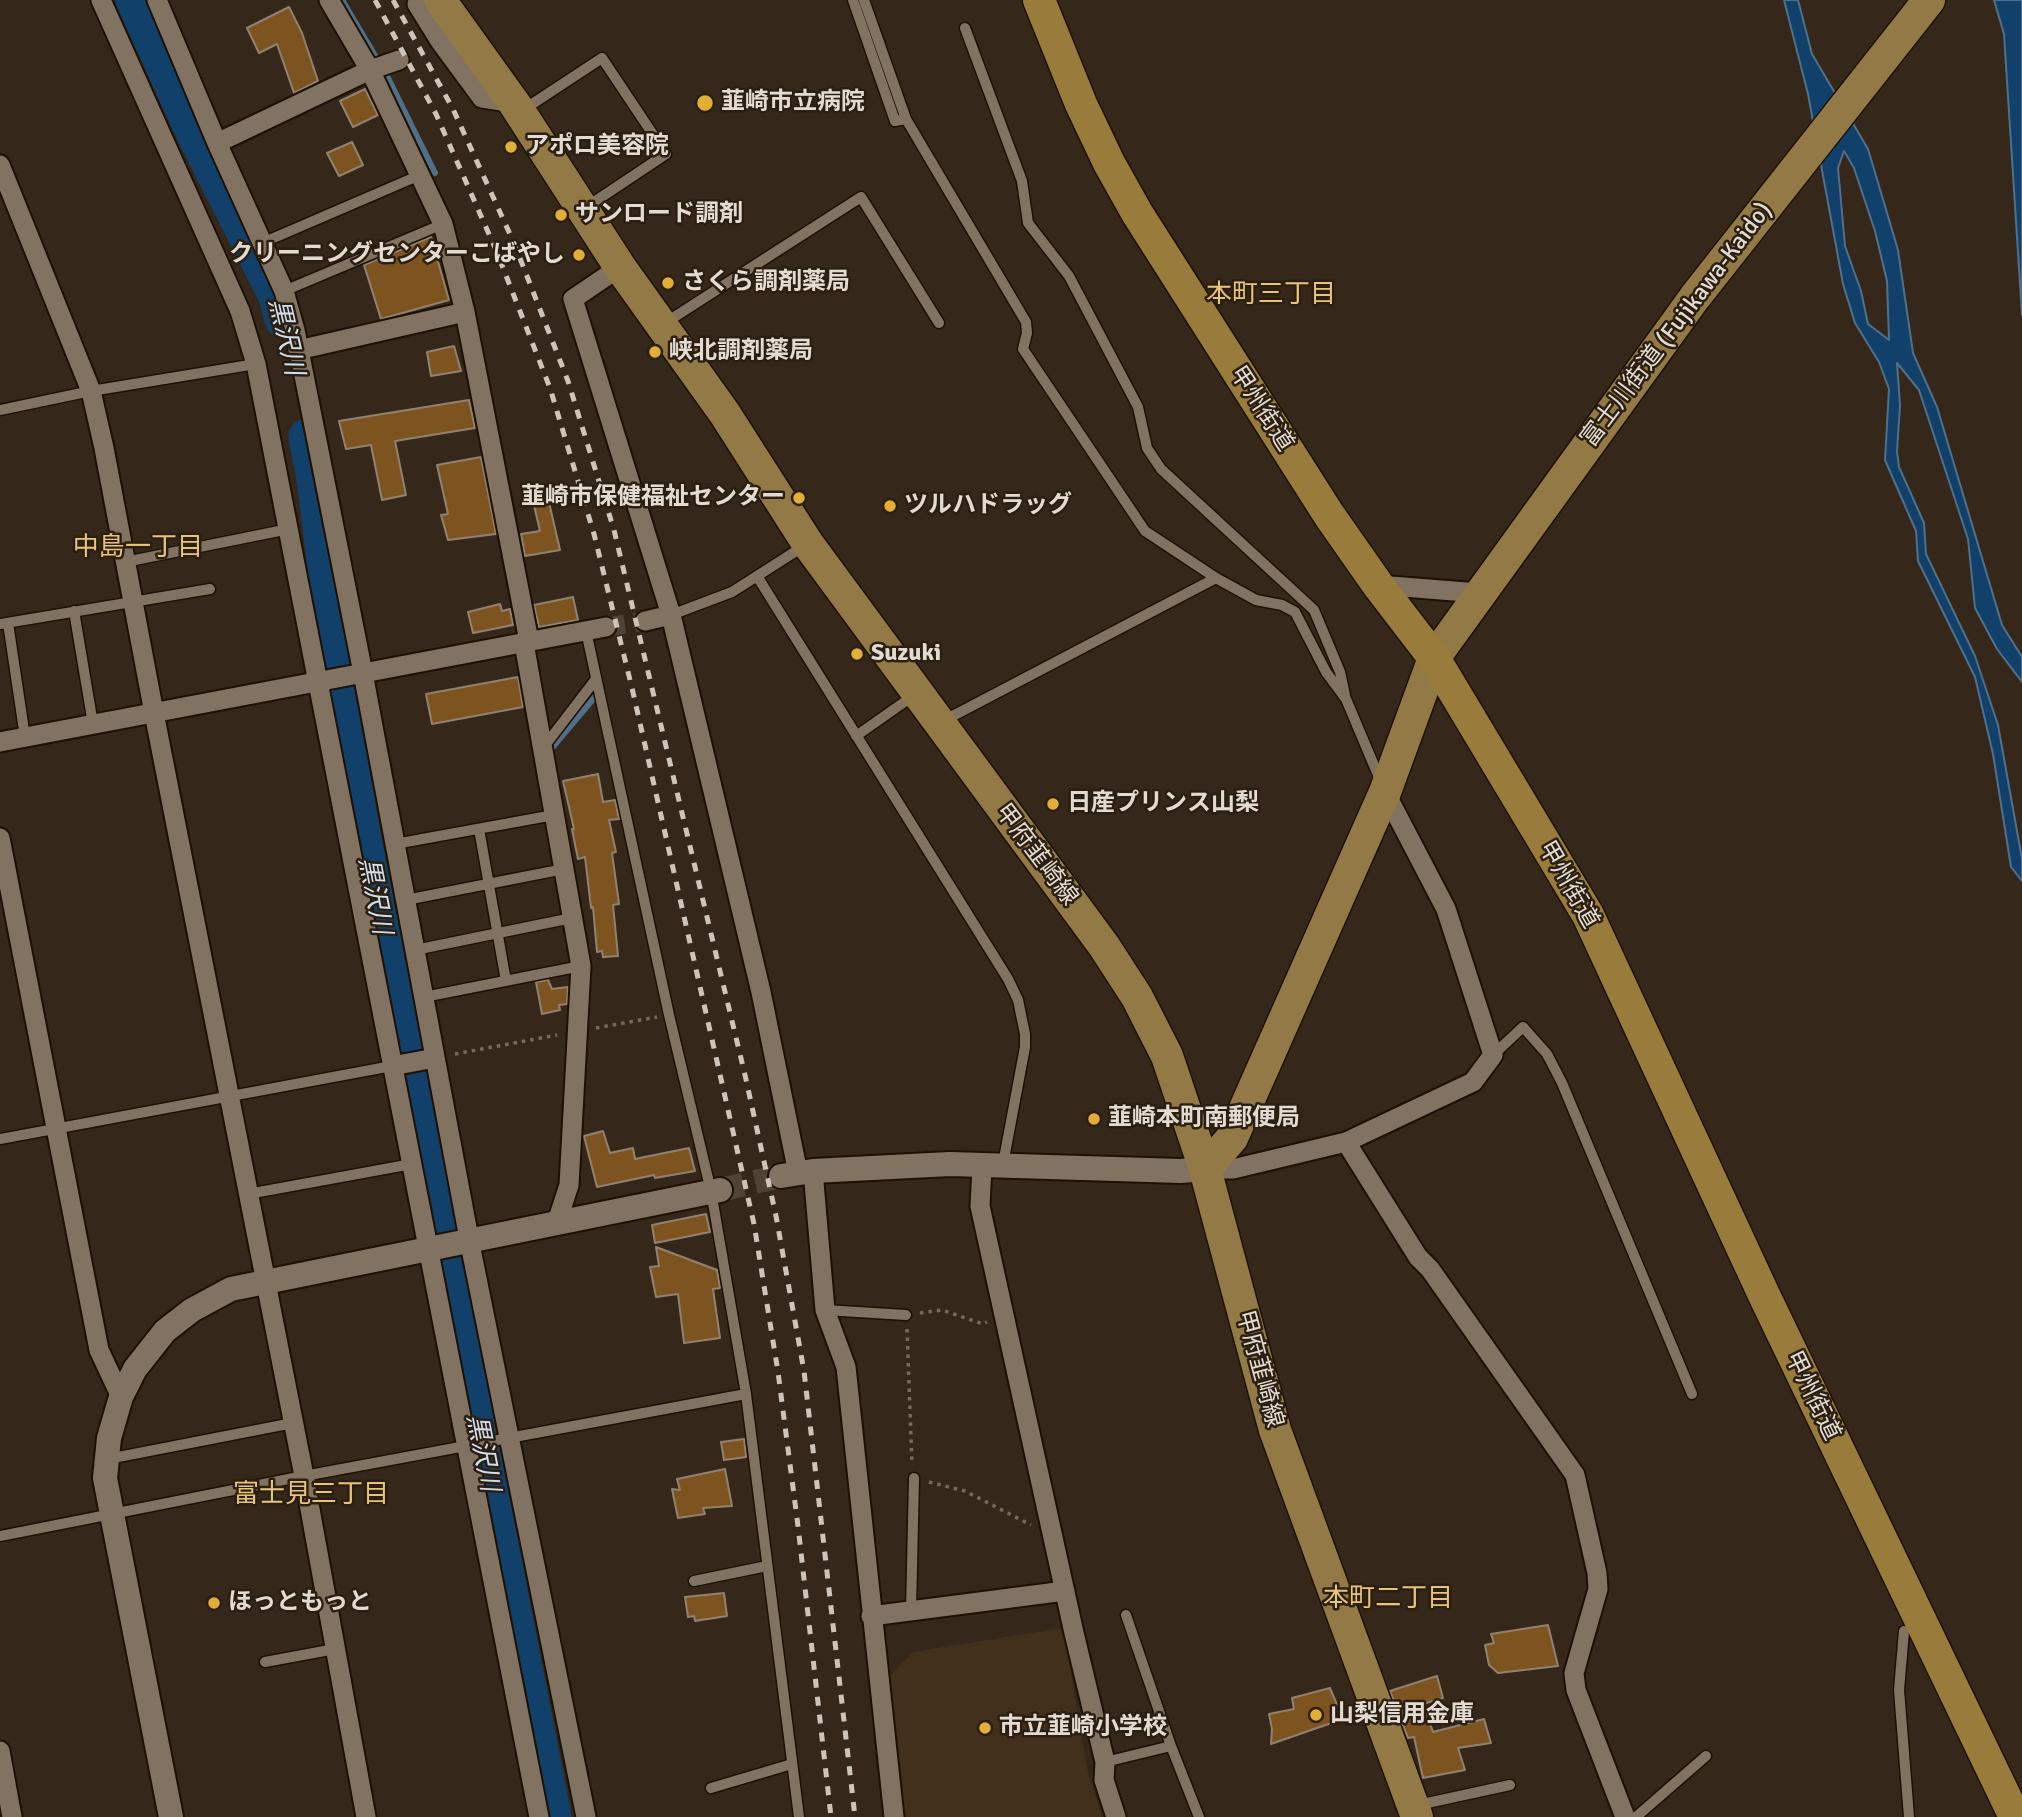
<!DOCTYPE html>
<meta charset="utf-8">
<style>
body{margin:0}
canvas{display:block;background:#35281a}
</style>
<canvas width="2022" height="1817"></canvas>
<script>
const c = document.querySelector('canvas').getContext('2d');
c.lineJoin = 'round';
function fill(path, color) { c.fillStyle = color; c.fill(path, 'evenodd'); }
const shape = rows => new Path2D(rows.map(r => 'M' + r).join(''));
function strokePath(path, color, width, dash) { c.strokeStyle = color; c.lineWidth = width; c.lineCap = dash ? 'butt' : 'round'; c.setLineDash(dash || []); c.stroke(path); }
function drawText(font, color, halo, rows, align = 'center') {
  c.font = font + ' Signika,"Noto Sans JP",sans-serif'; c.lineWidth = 5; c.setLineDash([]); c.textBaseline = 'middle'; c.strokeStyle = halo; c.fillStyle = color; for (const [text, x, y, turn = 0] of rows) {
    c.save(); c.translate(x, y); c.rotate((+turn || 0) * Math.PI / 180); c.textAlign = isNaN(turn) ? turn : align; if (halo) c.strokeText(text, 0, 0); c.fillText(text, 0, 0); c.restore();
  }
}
fill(shape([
 [1063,1628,1088,1773,1102,1817,901,1817,884,1682,913,1652]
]), '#42301c');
const water = shape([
 [1784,0,1798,0,1812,54,1868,149,1898,250,1913,353,1937,407,2002,625,2022,657,2022,682,1997,649,1975,608,1968,539,1919,390,1897,363,1900,405,1897,451,1899,467,1924,523,1926,554,1975,656,1998,725,2022,859,2022,881,2011,867,1993,754,1975,677,1918,561,1916,531,1885,460,1889,389,1879,362,1855,323,1843,284,1808,94,1784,0],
 [1844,151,1854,168,1875,231,1887,281,1889,340,1868,324,1861,291,1845,246,1838,168,1844,151],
 [1994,0,2022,0,2022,315,2004,34,1994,0]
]);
fill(water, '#11416a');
strokePath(water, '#506f89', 2);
strokePath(shape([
 [342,0,387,76,435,173],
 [551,749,599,692]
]), '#506f89', 6);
strokePath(shape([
 [134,0,194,132,277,296,283,319],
 [307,437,316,484,325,561,327,630,361,828,553,1817]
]), '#11416a', 37);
const building = shape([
 [289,7,302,33,318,81,294,93,277,44,259,53,247,28,289,7],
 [365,89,378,115,353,127,340,101,365,89],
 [352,142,363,165,339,176,327,153,352,142],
 [431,237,449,300,381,319,364,265,431,237],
 [454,346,461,371,431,376,427,352,454,346],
 [469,400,475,428,395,441,406,495,382,500,371,445,346,449,339,421,469,400],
 [481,457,496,534,448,540,441,515,448,514,437,465,481,457],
 [548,498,560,550,525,556,521,534,540,531,533,501,548,498],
 [573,597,578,620,539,627,534,605,573,597],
 [500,604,502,611,510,609,513,625,473,633,468,612,500,604],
 [518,677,523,707,432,724,426,694,518,677],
 [598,774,603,802,615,800,619,819,609,820,616,852,612,853,619,904,613,905,618,956,603,957,602,951,597,952,593,907,591,908,585,857,578,859,572,829,574,829,563,781,598,774],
 [548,980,552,989,568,987,567,1004,559,1005,560,1010,542,1014,536,982,548,980],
 [603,1131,610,1153,633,1148,635,1159,689,1148,695,1171,655,1178,654,1175,597,1187,584,1136,603,1131],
 [706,1214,710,1232,655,1243,652,1225,706,1214],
 [656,1247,717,1270,720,1288,713,1289,720,1338,684,1343,678,1294,656,1297,650,1267,659,1266,656,1247],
 [744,1439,746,1457,724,1460,721,1442,744,1439],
 [725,1469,732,1506,703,1508,705,1514,678,1518,672,1489,680,1490,677,1479,725,1469],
 [724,1593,727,1616,695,1621,694,1616,688,1617,685,1597,724,1593],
 [1548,1625,1558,1666,1498,1673,1489,1665,1485,1645,1494,1643,1491,1634,1548,1625],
 [1437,1676,1443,1698,1423,1704,1433,1732,1484,1719,1491,1743,1458,1748,1465,1770,1423,1778,1414,1737,1408,1738,1390,1691,1437,1676],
 [1330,1688,1343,1719,1271,1744,1272,1729,1269,1714,1294,1709,1292,1698,1330,1688]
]);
fill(building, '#7d5420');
strokePath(building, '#908170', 2);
strokePath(shape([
 [606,627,645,621]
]), '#4f4336', 19, [19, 10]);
strokePath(shape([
 [720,1190,781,1176]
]), '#4f4336', 24, [24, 12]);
const service = shape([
 [853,0,895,121,906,119],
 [864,0,906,119,1026,322,1027,333,1023,349,1145,531,1216,578,1256,600,1282,605,1295,612,1326,672,1346,699,1381,782],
 [965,28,1022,181,1028,223,1069,276,1138,407,1147,448,1161,469,1314,610,1340,672,1345,695],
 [523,110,602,58,666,154,585,208],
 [262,243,420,175],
 [284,291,443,224],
 [665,323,861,197,939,323],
 [0,410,91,391,256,364],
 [125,562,289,529],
 [757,576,1008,979,1018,1000,1025,1034,1025,1047,1003,1164],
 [74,611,93,724],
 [671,615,732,592,804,546],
 [8,623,25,737],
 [0,624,210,589],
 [586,631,669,1015,711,1191,746,1394,799,1817],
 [945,720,1216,578],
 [856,736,913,696],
 [543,748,596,679],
 [479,829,506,981],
 [395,844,554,815],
 [406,900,564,869],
 [415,950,572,918],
 [424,997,581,966],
 [1493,1055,1523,1027,1547,1054,1562,1083,1692,1394],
 [0,1139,392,1066],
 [248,1194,412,1164],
 [825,1310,906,1315],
 [108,1459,293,1423],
 [0,1536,304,1476,746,1394],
 [694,1581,767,1566],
 [911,1611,914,1478],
 [1126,1615,1171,1746],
 [1904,1631,1899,1690,1909,1817],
 [265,1662,335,1649],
 [1105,1762,1171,1746,1199,1817],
 [711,1788,792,1764],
 [1418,1805,1510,1785],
 [1636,1817,1706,1756]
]);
const minor = shape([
 [101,0,240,311,256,364,539,1817],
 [157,0,217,143,284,291,295,330,363,673,471,1249,586,1817],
 [329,0,370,70,443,224,465,312,529,641],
 [418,0,417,4,440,41,482,98,514,103],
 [217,143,370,70,399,60],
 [0,165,91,391,104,448,154,713,304,1476,366,1817],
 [620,267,573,299,671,615,761,992,798,1173],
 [298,350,465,312],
 [1378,585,1479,593],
 [645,621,671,615],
 [524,643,581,966,569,1185,557,1222],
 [0,742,606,627],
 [0,838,99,1350,121,1397],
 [392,1066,435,1058],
 [1346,1142,1418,1257,1430,1269,1575,1475,1597,1573,1598,1589,1574,1673,1576,1690,1625,1817],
 [982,1167,980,1206,1074,1633,1105,1762,1104,1780,1116,1817],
 [1205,1169,1233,1169,1346,1142,1473,1082,1493,1055,1446,909,1385,792],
 [813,1171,825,1310,846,1367,894,1817],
 [871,1616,1065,1591],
 [0,1751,12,1817]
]);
const tertiary = shape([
 [781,1176,813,1171,950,1164,1181,1171,1205,1169],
 [171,1817,105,1478,109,1438,121,1397,135,1369,165,1331,192,1310,231,1289,720,1190]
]);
const primary = shape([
 [440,0,514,103,620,267,725,414,808,544,1104,946,1137,997,1167,1056,1205,1169,1275,1430,1417,1817],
 [1205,1169,1232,1138,1385,792,1434,658,1695,297,1929,0]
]);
const trunk = shape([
 [1039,0,1081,104,1109,163,1137,213,1329,515,1378,585,1434,658,1588,915,1764,1295,2015,1817]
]);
strokePath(service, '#1c1104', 13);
strokePath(minor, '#1c1104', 23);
strokePath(tertiary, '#1c1104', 28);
strokePath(primary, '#1c1104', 35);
strokePath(trunk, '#1c1104', 35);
strokePath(shape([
 [596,1028,657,1017],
 [455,1054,557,1035],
 [920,1313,942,1310,983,1324,987,1322],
 [907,1329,912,1465],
 [929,1482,965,1491,1031,1525]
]), '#756a5e', 3.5, [3.5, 5]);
strokePath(service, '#827262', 10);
strokePath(minor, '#827262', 19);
strokePath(tertiary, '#827262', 24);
strokePath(primary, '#937945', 32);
strokePath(trunk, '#997c3b', 32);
strokePath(shape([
 [375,0,436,114,496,250,550,388,594,534,632,688,754,1224,778,1372,798,1526,831,1817],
 [393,0,453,109,514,243,568,381,614,530,745,1075,776,1216,804,1371,855,1817]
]), '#cdc4bb', 5, [9, 9]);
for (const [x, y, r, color] of [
 [705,103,9,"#e3ae35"],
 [511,147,7,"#e3ae35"],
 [561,215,7,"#e3ae35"],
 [579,255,7,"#e3ae35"],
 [668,283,7,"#e3ae35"],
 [655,352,7,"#e3ae35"],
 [799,498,7,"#e3ae35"],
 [890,506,7,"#e3ae35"],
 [857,654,7,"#e3ae35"],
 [1053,804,7,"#e3ae35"],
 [1094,1119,7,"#e3ae35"],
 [214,1603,7,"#e3ae35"],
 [1316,1715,7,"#e3ae35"],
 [985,1728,7,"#e3ae35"]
]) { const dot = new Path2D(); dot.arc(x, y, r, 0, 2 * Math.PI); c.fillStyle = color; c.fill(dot); strokePath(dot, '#2b1f11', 2.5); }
drawText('bold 24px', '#e3dbd2', '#2b1f11', [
 ["韮崎市立病院",721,103],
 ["アポロ美容院",525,147],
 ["サンロード調剤",575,215],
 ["クリーニングセンターこばやし",565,255,"right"],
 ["さくら調剤薬局",682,283],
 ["峡北調剤薬局",669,352],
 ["韮崎市保健福祉センター",785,498,"right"],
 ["ツルハドラッグ",904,506],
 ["Suzuki",871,654],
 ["日産プリンス山梨",1067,804],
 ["韮崎本町南郵便局",1108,1119],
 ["ほっともっと",228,1603],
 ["山梨信用金庫",1330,1715],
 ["市立韮崎小学校",999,1728]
], 'left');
drawText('24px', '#e3dbd2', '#2b1f11', [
 ["富士川街道 (Fujikawa-Kaido)",1677,325,-53],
 ["甲州街道",1261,409,57],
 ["甲府韮崎線",1036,855,53],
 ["甲州街道",1568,885,60],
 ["甲府韮崎線",1259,1369,75],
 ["甲州街道",1812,1396,64]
]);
drawText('26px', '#e8c37b', '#2b1f11', [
 ["本町三丁目",1271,295],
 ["中島一丁目",138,548],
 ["富士見三丁目",311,1495],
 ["本町二丁目",1388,1599]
]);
drawText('italic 26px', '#d0dfef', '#2b1f11', [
 ["黒沢川",285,337,77],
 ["黒沢川",374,896,79],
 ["黒沢川",482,1453,79]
]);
</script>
